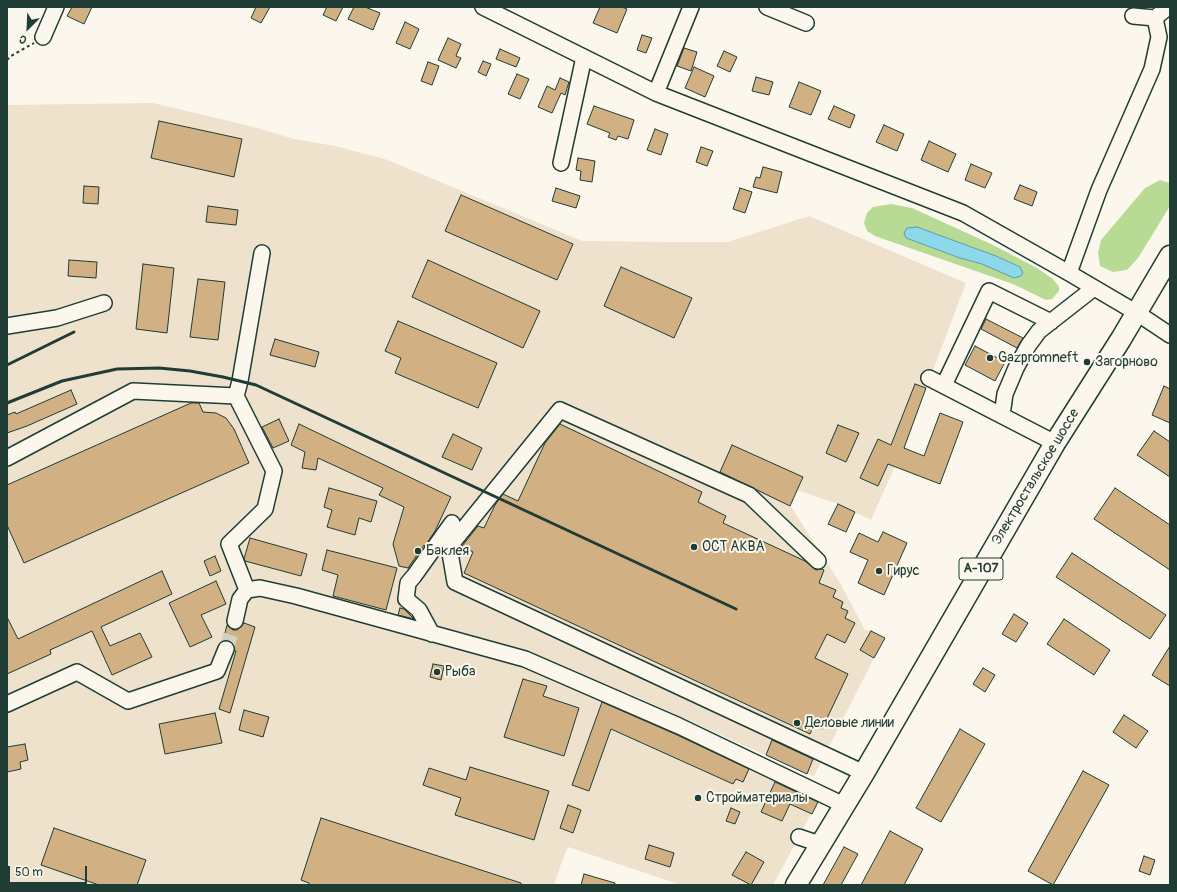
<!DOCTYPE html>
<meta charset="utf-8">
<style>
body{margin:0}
#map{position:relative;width:1177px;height:892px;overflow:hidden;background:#fbf7ec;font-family:Pangolin,sans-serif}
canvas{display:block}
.frame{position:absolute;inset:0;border:8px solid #1f3d34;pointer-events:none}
.north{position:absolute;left:8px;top:8px;width:40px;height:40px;-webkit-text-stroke:3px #fbf7ec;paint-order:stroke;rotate:204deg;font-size:11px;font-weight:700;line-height:16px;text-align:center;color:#1f3d34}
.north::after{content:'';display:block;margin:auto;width:14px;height:18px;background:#1f3d34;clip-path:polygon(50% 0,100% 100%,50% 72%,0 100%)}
.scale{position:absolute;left:8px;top:866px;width:79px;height:18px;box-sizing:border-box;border:2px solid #1f3d34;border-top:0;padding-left:5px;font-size:12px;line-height:14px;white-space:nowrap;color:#1f3d34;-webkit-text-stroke:3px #fbf7ec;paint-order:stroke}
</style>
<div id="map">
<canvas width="1177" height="892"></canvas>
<div class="frame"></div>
<div class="north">С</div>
<div class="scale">50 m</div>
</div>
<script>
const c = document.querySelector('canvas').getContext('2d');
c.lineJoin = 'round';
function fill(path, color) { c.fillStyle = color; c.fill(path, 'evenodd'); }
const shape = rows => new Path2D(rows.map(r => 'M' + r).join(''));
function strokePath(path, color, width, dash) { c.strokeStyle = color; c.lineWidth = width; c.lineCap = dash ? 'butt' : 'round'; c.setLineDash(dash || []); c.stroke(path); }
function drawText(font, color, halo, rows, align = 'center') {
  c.font = font + ' Pangolin,sans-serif'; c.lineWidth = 4; c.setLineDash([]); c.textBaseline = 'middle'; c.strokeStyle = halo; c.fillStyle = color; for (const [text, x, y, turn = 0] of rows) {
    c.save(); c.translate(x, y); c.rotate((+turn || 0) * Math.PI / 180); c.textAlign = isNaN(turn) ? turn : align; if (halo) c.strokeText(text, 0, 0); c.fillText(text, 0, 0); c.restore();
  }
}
fill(shape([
 [153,103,254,127,294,139,335,146,385,159,582,241,666,242,728,242,809,216,966,283,907,439,871,520,838,504,797,490,790,505,840,583,865,630,871,631,860,650,874,658,814,776,807,774,626,692,619,708,818,801,773,885,681,885,568,847,562,861,554,885,7,885,7,105]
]), '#eee2cd');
fill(shape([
 [1160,180,1170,183,1170,206,1138,258,1127,270,1113,272,1100,266,1098,253,1101,240,1145,188],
 [891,204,912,208,993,245,1037,268,1053,279,1059,287,1059,291,1052,299,1046,300,1013,284,875,236,867,231,864,223,867,213,873,207],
 [917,227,996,256,1020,267,982,264,960,258,906,238]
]), '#b7db95');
const water = shape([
 [917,227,996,256,1020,267,1023,273,1021,276,1014,278,982,264,960,258,906,238,904,233,907,228,917,227]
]);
fill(water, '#8bd8eb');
strokePath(water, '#609aa2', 1);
const building = shape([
 [72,7,92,7,84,24,67,16,72,7],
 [256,7,270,7,261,23,251,18,256,7],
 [327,7,343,7,336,21,323,15,327,7],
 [354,7,365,7,380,13,373,30,348,19,354,7],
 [600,7,622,7,627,9,617,33,593,23,600,7],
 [405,22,419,29,410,49,396,43,405,22],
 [642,35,652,38,646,53,637,50,642,35],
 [448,38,461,44,456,56,461,58,456,68,438,60,448,38],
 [684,48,697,52,691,71,677,66,684,48],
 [500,49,520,58,516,67,496,59,500,49],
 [724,51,737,57,730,72,717,66,724,51],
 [483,61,491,64,486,76,478,72,483,61],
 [428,62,439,66,432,85,421,81,428,62],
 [694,67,714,76,705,97,685,88,694,67],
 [517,74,529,79,520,99,508,94,517,74],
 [756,77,773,82,769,95,752,91,756,77],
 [560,78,569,82,565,95,561,93,552,113,538,107,547,86,555,90,560,78],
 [799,82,821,91,811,115,789,107,799,82],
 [594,106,634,120,628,139,618,136,616,140,608,137,610,133,587,124,594,106],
 [834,106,855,115,850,128,828,119,834,106],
 [159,121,242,139,234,177,151,158,159,121],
 [884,125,904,134,897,151,876,142,884,125],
 [655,129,668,134,661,155,647,150,655,129],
 [929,141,956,154,948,172,921,160,929,141],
 [701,147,713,151,707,166,696,162,701,147],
 [578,158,595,161,592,182,580,180,581,171,576,170,578,158],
 [971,164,992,173,985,188,965,180,971,164],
 [763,167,782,172,777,193,753,187,756,177,760,178,763,167],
 [1020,185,1037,192,1032,206,1014,199,1020,185],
 [84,186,99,187,98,204,83,203,84,186],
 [556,188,580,196,576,208,552,201,556,188],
 [740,188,752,192,745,213,733,209,740,188],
 [461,195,573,244,557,280,445,231,461,195],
 [208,206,238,210,236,225,206,222,208,206],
 [69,260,97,262,96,278,68,276,69,260],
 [428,260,540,311,523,348,412,297,428,260],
 [143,264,174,268,167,333,136,329,143,264],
 [621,267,692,298,674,338,604,306,621,267],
 [198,279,225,282,218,340,190,337,198,279],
 [986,319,1023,338,1017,348,981,329,986,319],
 [398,321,497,363,478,408,395,373,401,358,385,351,398,321],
 [275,339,319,352,315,367,270,355,275,339],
 [975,346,1005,362,995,381,965,365,975,346],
 [915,384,926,388,904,448,924,456,940,413,963,422,940,484,888,464,878,486,860,478,878,439,891,445,915,384],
 [1164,386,1170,389,1170,423,1152,415,1164,386],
 [71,390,77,404,27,426,7,433,7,415,15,412,16,414,71,390],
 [191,403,199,403,203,412,216,413,226,418,234,429,249,463,24,563,7,525,7,485,191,403],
 [279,419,289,441,273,448,262,427,279,419],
 [299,424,451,497,435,531,425,546,424,545,408,568,399,566,393,544,404,507,379,495,383,488,318,458,316,470,302,468,305,452,291,445,299,424],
 [560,424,702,492,698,502,726,516,723,523,805,561,816,570,822,569,824,570,819,583,836,590,833,597,843,602,841,608,848,611,845,618,855,623,845,643,827,634,815,658,848,674,822,729,814,725,810,734,464,573,473,552,462,546,478,526,484,528,495,505,503,494,518,501,545,443,560,424],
 [838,425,859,433,846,462,826,453,838,425],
 [1154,431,1170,442,1170,477,1137,455,1154,431],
 [453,434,482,448,472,470,442,457,453,434],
 [732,445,803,477,790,506,720,472,732,445],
 [329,488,377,501,371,522,359,518,355,535,327,527,332,510,324,507,329,488],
 [1115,488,1170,525,1170,570,1094,519,1115,488],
 [838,504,855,512,846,532,828,524,838,504],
 [883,532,907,543,884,595,858,583,868,560,850,552,859,533,878,542,883,532],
 [250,538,307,554,301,576,245,561,244,559,250,538],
 [327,550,397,568,386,610,333,596,338,575,322,570,327,550],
 [1072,553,1166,615,1150,639,1056,577,1072,553],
 [215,556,221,571,210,576,204,561,215,556],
 [162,571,172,594,101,627,110,646,140,633,152,657,112,675,92,631,50,650,51,654,7,674,7,617,18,639,162,571],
 [216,581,226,604,201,615,212,637,190,647,169,603,216,581],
 [400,608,404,609,414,619,398,615,400,608],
 [1014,614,1028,623,1016,642,1002,634,1014,614],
 [1064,619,1110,650,1094,675,1047,644,1064,619],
 [244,623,255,627,230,713,219,709,236,651,235,651,233,644,230,641,223,641,227,625,233,630,237,630,241,627,244,623],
 [871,631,885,638,874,658,860,650,871,631],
 [1170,646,1170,686,1152,675,1170,646],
 [433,664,444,666,441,680,430,677,433,664],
 [983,668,995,675,985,692,973,684,983,668],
 [523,679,547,686,543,696,579,708,564,756,504,737,523,679],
 [602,702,675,734,749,769,743,782,736,779,733,784,611,729,589,791,572,785,602,702],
 [244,710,269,717,263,737,239,730,244,710],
 [215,713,222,743,165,754,159,724,215,713],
 [1124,715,1148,731,1136,748,1113,732,1124,715],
 [960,729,985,744,941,822,916,808,960,729],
 [772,740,813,759,807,774,766,755,772,740],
 [25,744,28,760,20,762,21,769,7,772,7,747,25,744],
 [470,767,549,791,534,840,455,815,461,798,423,785,429,768,466,780,470,767],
 [1083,771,1109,785,1053,885,1028,871,1083,771],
 [775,782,818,802,812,814,790,804,782,821,761,812,775,782],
 [568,805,581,810,573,833,560,828,568,805],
 [731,808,740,812,735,824,726,821,731,808],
 [321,818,521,883,521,885,309,885,309,883,301,880,321,818],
 [54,828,146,860,137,885,99,885,41,865,54,828],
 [890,831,923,849,904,885,861,885,890,831],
 [649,845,674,853,670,867,645,859,649,845],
 [844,847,858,854,841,885,823,885,844,847],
 [746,852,764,862,751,885,732,875,746,852],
 [1144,856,1155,860,1150,875,1139,871,1144,856],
 [584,874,615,883,614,885,581,885,584,874]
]);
fill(building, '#d1b084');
strokePath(building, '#1f3d34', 1);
strokePath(shape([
 [226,649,235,621]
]), '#cfd2c7', 15, [15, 8]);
const minor = shape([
 [483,7,656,93,963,213,1069,273,1137,313,1170,335],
 [767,7,806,23],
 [1155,18,1168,7],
 [43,37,56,7],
 [656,93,691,7],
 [561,163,584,57],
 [1069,273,1099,190,1152,69,1159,37,1155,18,1133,16],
 [7,326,57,318,104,303],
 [929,378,1055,443],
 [944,385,989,291,1051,322],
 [236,396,240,381,262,253],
 [1002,415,1005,394,1016,368,1028,346,1039,331,1094,288],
 [7,458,133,391,236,396,274,471,265,509,229,544,247,590],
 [818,561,749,495,560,410,449,547,455,582,864,773],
 [235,621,240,599,247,590,260,588,296,596,525,659,679,726,844,805],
 [432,634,419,610,406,599,408,583,414,576,452,523],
 [7,704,77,672,128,701,217,671,226,649],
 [799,837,820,844]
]);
const major = shape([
 [796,885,864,773,1055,443,1121,339,1170,256]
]);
strokePath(minor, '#1f3d34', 18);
strokePath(major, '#1f3d34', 23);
strokePath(shape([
 [7,60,11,56,34,43]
]), '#1f3d34', 2, [3, 3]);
strokePath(minor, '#fbf7ec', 15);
strokePath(major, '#fbf7ec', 20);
strokePath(shape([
 [7,365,74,332],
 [7,403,62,381,117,369,159,368,190,371,223,377,256,385,736,609]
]), '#1f3d34', 3);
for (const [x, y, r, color] of [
 [990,358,4,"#1f3d34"],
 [1087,362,4,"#1f3d34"],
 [694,547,4,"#1f3d34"],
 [418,551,4,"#1f3d34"],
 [879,571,4,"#1f3d34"],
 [437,672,4,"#1f3d34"],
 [797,723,4,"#1f3d34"],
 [698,798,4,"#1f3d34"]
]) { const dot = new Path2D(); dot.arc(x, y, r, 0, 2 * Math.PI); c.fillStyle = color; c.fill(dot); strokePath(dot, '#fbf7ec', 1.5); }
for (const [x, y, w] of [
 [981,569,44]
]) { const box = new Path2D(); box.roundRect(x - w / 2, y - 11, w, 22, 3); c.fillStyle = '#fbf7ec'; c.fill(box); strokePath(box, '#1f3d34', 1); }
drawText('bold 13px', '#1f3d34', null, [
 ["А-107",981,569]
]);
drawText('14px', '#1f3d34', '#fbf7ec', [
 ["Gazpromneft",998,358],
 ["Загорново",1095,362],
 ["ОСТ АКВА",702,547],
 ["Баклея",426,551],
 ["Гирус",887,571],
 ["Рыба",445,672],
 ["Деловые линии",805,723],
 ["Стройматериалы",706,798]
], 'left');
drawText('14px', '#1f3d34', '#fbf7ec', [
 ["Электростальское шоссе",1036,477,-59]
]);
</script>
